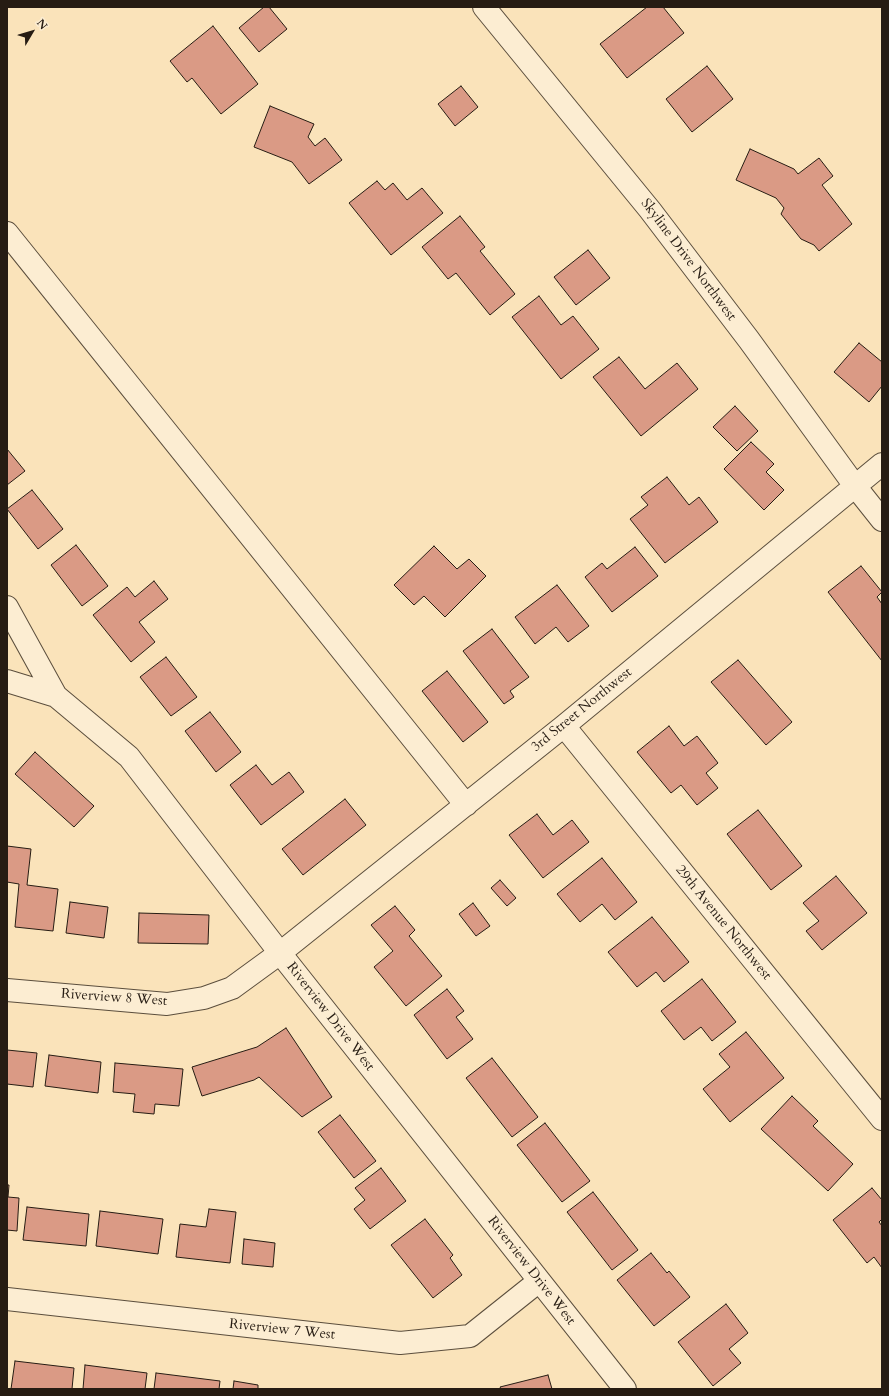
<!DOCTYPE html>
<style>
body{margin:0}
#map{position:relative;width:889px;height:1396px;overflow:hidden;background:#fae3ba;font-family:Cardo,serif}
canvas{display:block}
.frame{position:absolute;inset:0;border:8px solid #261c13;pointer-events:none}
.north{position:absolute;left:12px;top:12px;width:40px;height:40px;-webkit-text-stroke:3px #fcedd2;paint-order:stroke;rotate:52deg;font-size:11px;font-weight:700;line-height:16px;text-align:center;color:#261c13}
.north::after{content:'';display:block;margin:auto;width:14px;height:18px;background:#261c13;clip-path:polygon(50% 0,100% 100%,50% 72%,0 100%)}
</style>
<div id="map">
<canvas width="889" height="1396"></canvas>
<div class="frame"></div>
<div class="north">N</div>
</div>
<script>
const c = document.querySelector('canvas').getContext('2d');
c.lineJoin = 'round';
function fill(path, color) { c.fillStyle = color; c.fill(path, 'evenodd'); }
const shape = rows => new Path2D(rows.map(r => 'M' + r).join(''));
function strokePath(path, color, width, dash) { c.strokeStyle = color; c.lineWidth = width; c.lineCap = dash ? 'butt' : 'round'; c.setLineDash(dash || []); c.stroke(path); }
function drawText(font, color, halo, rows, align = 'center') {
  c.font = font + ' Cardo,serif'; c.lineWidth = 3.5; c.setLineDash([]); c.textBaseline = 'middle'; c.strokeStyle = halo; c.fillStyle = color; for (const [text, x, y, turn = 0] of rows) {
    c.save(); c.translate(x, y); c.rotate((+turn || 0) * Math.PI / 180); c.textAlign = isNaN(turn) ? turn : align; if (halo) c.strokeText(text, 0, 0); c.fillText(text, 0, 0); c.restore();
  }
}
const building = shape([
 [264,7,269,7,287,29,259,52,239,28,264,7],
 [647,7,663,7,684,33,627,78,600,44,647,7],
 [213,26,258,84,221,114,192,78,187,82,170,61,213,26],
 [707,66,733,99,692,132,666,99,707,66],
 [461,86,478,107,455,126,438,104,461,86],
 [270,106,314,124,308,137,315,146,325,138,342,160,309,184,292,162,254,147,270,106],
 [750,149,794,169,798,174,819,158,833,176,822,185,852,224,819,251,814,245,801,239,781,214,784,208,776,198,736,180,750,149],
 [377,181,385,190,393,183,407,200,422,188,443,213,391,255,349,203,377,181],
 [460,216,485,247,480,251,515,294,490,315,456,273,448,279,422,247,460,216],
 [588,250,610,278,576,305,554,277,588,250],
 [539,296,561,325,573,316,599,349,561,379,512,317,539,296],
 [859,343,882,362,882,386,869,402,834,372,859,343],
 [619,357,645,389,677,363,698,389,641,436,593,377,619,357],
 [735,406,758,431,737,451,713,427,735,406],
 [751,442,774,464,766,472,784,490,764,510,724,469,751,442],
 [7,449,25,471,7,485,7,449],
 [667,477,689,505,699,497,718,522,665,563,630,519,648,505,641,497,667,477],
 [32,490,63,529,38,549,7,509,32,490],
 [76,545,108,586,82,606,51,565,76,545],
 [434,546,457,569,469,559,486,576,445,617,424,596,414,605,394,585,434,546],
 [635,547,658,576,612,612,585,577,602,563,607,569,635,547],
 [861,566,882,592,877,597,882,604,882,661,828,592,861,566],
 [154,581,168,599,139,622,155,642,131,662,93,615,127,587,135,597,154,581],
 [557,585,589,626,568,642,556,627,535,644,515,617,557,585],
 [492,629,529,677,510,691,514,697,504,704,463,651,492,629],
 [166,657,197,697,171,716,140,677,166,657],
 [738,660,792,722,766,745,711,682,738,660],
 [447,671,488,722,463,742,422,691,447,671],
 [210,712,241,752,216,772,185,731,210,712],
 [669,726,684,746,697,736,718,763,706,773,718,788,697,805,681,785,671,793,637,752,669,726],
 [35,752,94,806,74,827,15,774,35,752],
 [256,765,272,785,289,772,304,792,261,825,230,785,256,765],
 [345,799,366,825,303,875,282,849,345,799],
 [758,810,802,866,771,890,727,834,758,810],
 [537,814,553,835,572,820,589,842,543,878,509,835,537,814],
 [7,846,31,849,27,885,58,889,53,931,15,927,19,884,7,882,7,846],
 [602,858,637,902,615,920,602,904,580,922,557,894,602,858],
 [836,876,867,913,822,950,806,931,819,921,803,903,836,876],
 [500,880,516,898,507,906,491,888,500,880],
 [70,902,108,907,104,938,66,933,70,902],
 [473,903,490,926,476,936,459,914,473,903],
 [395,906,415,930,409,936,442,976,406,1006,374,967,393,951,371,925,395,906],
 [139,913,209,915,208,944,138,943,139,913],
 [652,917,689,962,664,982,656,972,637,987,608,952,652,917],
 [702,979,736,1022,712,1041,701,1027,684,1040,661,1011,702,979],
 [447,989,464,1011,456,1017,473,1039,447,1059,414,1015,447,989],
 [286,1028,332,1097,302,1117,259,1077,254,1080,202,1096,192,1067,257,1047,286,1028],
 [746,1032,784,1078,730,1122,703,1089,730,1067,719,1054,746,1032],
 [7,1050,37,1053,33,1087,7,1084,7,1050],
 [49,1055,101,1062,98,1093,45,1086,49,1055],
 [492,1058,538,1117,512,1137,466,1078,492,1058],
 [115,1063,183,1069,179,1106,155,1104,154,1114,133,1112,135,1094,113,1092,115,1063],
 [792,1096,818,1121,813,1126,853,1164,828,1191,761,1129,792,1096],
 [340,1115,376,1161,354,1178,318,1132,340,1115],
 [545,1123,590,1181,562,1202,517,1145,545,1123],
 [381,1168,406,1201,370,1229,354,1209,365,1200,355,1188,381,1168],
 [7,1185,9,1185,8,1197,19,1198,17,1231,7,1230,7,1185],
 [872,1188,882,1200,882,1219,879,1222,882,1226,882,1268,874,1257,867,1263,833,1220,872,1188],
 [593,1192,638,1250,612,1270,567,1212,593,1192],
 [27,1207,89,1214,86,1246,23,1240,27,1207],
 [209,1209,236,1212,230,1263,176,1257,180,1224,206,1227,209,1209],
 [100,1211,163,1219,158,1254,96,1246,100,1211],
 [425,1219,453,1255,450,1258,462,1275,433,1298,391,1245,425,1219],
 [244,1239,275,1243,273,1267,242,1264,244,1239],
 [651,1253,667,1273,669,1271,690,1297,654,1326,617,1280,651,1253],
 [726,1304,748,1333,729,1349,741,1363,713,1386,678,1342,726,1304],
 [15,1361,74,1368,72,1389,11,1389,15,1361],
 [85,1365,147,1373,145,1389,83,1389,85,1365],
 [156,1373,220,1381,219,1389,154,1389,156,1373],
 [548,1375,552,1389,501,1389,500,1387,548,1375],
 [234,1381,258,1385,258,1389,233,1389,234,1381]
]);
fill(building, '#da9a85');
strokePath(building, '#261c13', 1);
const minor = shape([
 [484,7,650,210,749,340,855,486,882,520],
 [7,233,466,805],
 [7,607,56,696],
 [7,681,56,696,129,757,280,953,625,1389],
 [564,726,882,1119],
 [7,990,167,1004,204,998,232,988,280,953,564,726,882,464],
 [7,1299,400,1343,470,1336,539,1281]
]);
strokePath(minor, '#5b4e3d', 24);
strokePath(minor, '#fcedd2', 22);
drawText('14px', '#261c13', '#fcedd2', [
 ["Skyline Drive Northwest",688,260,53],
 ["3rd Street Northwest",582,710,-39],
 ["29th Avenue Northwest",723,923,51],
 ["Riverview 8 West",114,998,4],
 ["Riverview Drive West",330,1017,52],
 ["Riverview Drive West",531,1271,52],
 ["Riverview 7 West",282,1330,6]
]);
</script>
